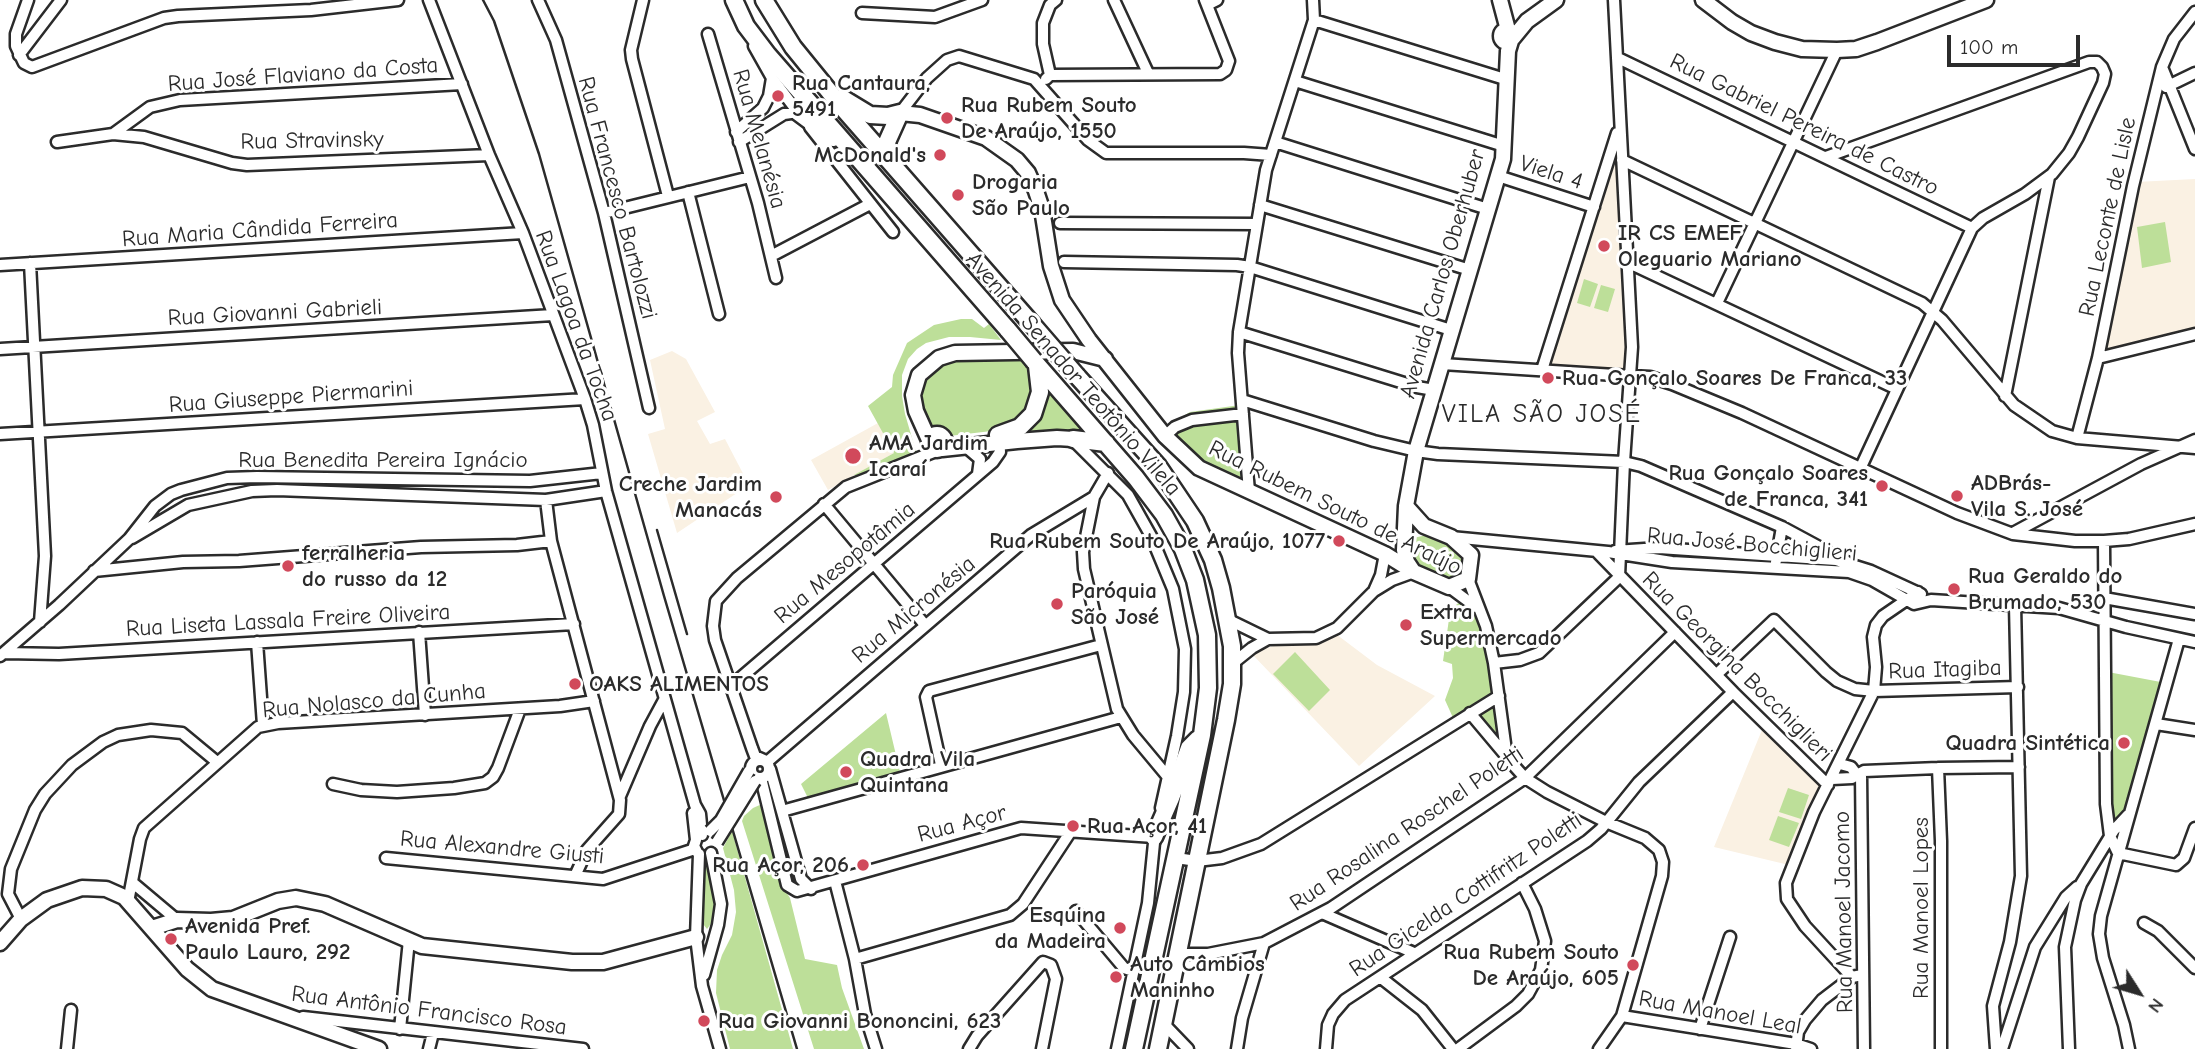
<!DOCTYPE html>
<meta charset="utf-8">
<style>
body{margin:0}
#map{position:relative;width:2195px;height:1049px;overflow:hidden;background:#fff;font-family:"Comic Neue",sans-serif}
canvas{display:block}
.north{position:absolute;left:2104px;top:958px;width:70px;height:70px;-webkit-text-stroke:5px #fff;paint-order:stroke;rotate:127deg;font-size:19px;font-weight:700;line-height:28px;text-align:center;color:#2b2b2b}
.north::after{content:'';display:block;margin:auto;width:24px;height:32px;background:#2b2b2b;clip-path:polygon(50% 0,100% 100%,50% 72%,0 100%)}
.scale{position:absolute;left:1947px;top:35px;width:133px;height:32px;box-sizing:border-box;border:4px solid #2b2b2b;border-top:0;padding-left:9px;font-size:21px;line-height:24px;white-space:nowrap;color:#2b2b2b;-webkit-text-stroke:5px #fff;paint-order:stroke}
</style>
<div id="map">
<canvas width="2195" height="1049"></canvas>
<div class="north">N</div>
<div class="scale">100 m</div>
</div>
<script>
const c = document.querySelector('canvas').getContext('2d');
c.lineJoin = 'round';
function fill(path, color) { c.fillStyle = color; c.fill(path, 'evenodd'); }
const shape = rows => new Path2D(rows.map(r => 'M' + r).join(''));
function strokePath(path, color, width, dash) { c.strokeStyle = color; c.lineWidth = width; c.lineCap = dash ? 'butt' : 'round'; c.setLineDash(dash || []); c.stroke(path); }
function drawText(font, color, halo, rows, align = 'center') {
  c.font = font + ' "Comic Neue",sans-serif'; c.lineWidth = 6; c.setLineDash([]); c.textBaseline = 'middle'; c.strokeStyle = halo; c.fillStyle = color; for (const [text, x, y, turn = 0] of rows) {
    c.save(); c.translate(x, y); c.rotate((+turn || 0) * Math.PI / 180); c.textAlign = isNaN(turn) ? turn : align; if (halo) c.strokeText(text, 0, 0); c.fillText(text, 0, 0); c.restore();
  }
}
fill(shape([
 [1616,153,1628,339,1627,373,1547,368],
 [2195,179,2195,331,2117,351,2102,351,2136,182],
 [672,351,686,359,715,412,697,421,710,444,725,439,749,485,677,533,648,434,665,429,650,360],
 [878,423,894,453,828,490,811,460],
 [1336,634,1377,665,1435,696,1359,766,1251,653,1283,643,1316,642],
 [1764,725,1823,784,1789,865,1714,847]
]), '#faf1e3');
fill(shape([
 [2165,222,2171,262,2142,268,2137,227],
 [1584,279,1598,284,1590,307,1577,303],
 [1601,285,1615,289,1608,312,1594,308],
 [961,319,972,319,984,328,989,324,1001,340,970,337,949,337,926,343,917,349,908,359,902,375,902,396,905,414,917,455,862,475,854,475,894,453,868,406,892,387,893,375,907,343,934,325],
 [1024,355,1034,382,1031,404,1020,421,1000,430,949,436,941,433,924,421,916,375,927,359],
 [1044,384,1088,433,1055,429,1003,437,1019,430],
 [1240,405,1245,487,1201,466,1163,428,1190,412],
 [1427,535,1448,537,1470,557,1461,583,1415,572,1406,553,1413,538],
 [1464,600,1481,616,1497,695,1454,720,1445,700,1453,678,1452,664,1443,661,1450,612,1457,604],
 [1295,652,1330,690,1309,711,1273,674],
 [2108,672,2166,683,2130,810,2118,820,2112,816,2107,804],
 [1498,698,1506,754,1468,715],
 [886,713,900,772,809,800,801,784],
 [1788,788,1809,795,1801,819,1779,812],
 [762,804,783,887,790,898,805,959,837,965,842,988,864,1049,814,1049,742,821,744,816,753,808],
 [1778,816,1799,823,1789,847,1769,840],
 [732,831,793,1049,730,1049,716,993,717,970,722,955,732,935,736,912,734,890,723,848],
 [706,863,710,864,715,906,714,920,707,929,703,924,703,915,701,915,703,865]
]), '#bddf99');
const street = shape([
 [28,0,16,34,16,46,24,63,32,67,164,18,178,16,311,10,398,0],
 [429,0,489,155,523,233,585,399,593,425,606,491,695,805,700,814,702,835],
 [538,0,556,40,604,213,649,408],
 [643,0,631,50,632,59,668,196],
 [1114,0,1148,73],
 [1207,5,1217,0],
 [862,13,935,17,982,0],
 [1314,20,1508,80],
 [708,34,758,203,776,278],
 [754,46,772,78,800,115],
 [19,55,61,0],
 [1618,58,1972,228],
 [2162,67,2195,149],
 [1050,75,1220,74,1226,70,1229,61,1205,0],
 [1046,79,1050,75,1043,44,1043,23,1050,5,1056,0],
 [1295,81,1504,146],
 [2166,87,2195,73],
 [900,113,927,78,947,60,959,56,1034,79,1088,140,1106,153,1244,153,1271,155],
 [810,127,893,232],
 [736,132,763,108,769,96,772,78],
 [113,134,150,107,180,100,462,84],
 [57,142,113,134,144,137,232,163,247,165,489,155],
 [739,142,784,114,798,112],
 [1275,142,1488,209],
 [1826,157,2089,62,2097,62,2102,67,2105,74,2103,83,2078,137,2069,153,2052,174,2025,194,1983,218,1972,228,1860,469],
 [1622,160,1922,303,1942,320,2014,405,2052,431,2077,438,2195,448],
 [1498,176,1594,207],
 [688,192,719,314],
 [1260,205,1470,270],
 [604,213,750,177],
 [1060,223,1257,224],
 [771,256,870,204],
 [1064,262,1237,265,1250,267,1451,330],
 [30,263,45,556,40,622],
 [1629,263,1897,389],
 [0,265,523,233],
 [1717,303,1837,50],
 [1239,332,1417,387,1434,390],
 [0,349,553,315],
 [2098,358,2195,334],
 [1442,364,1631,376,1650,377,1672,384,1742,413,1957,513,2013,534,2075,541,2104,541,2129,539,2195,524],
 [1542,370,1617,133],
 [2005,396,2049,177],
 [1242,400,1374,441,1416,451,1438,454,1624,462,1641,466,1782,527,1847,562],
 [0,434,585,399],
 [1165,436,1175,427,1192,420,1243,414],
 [2077,438,2098,358,2133,186,2162,67,2174,39,2195,12],
 [1073,440,1128,495,1151,536,1173,589,1185,649,1184,692,1177,736,1161,808],
 [966,447,980,459,978,474],
 [1108,473,1094,497,1083,552,1084,569,1117,709,1133,735,1168,777],
 [1249,492,1238,353,1239,332,1266,170,1314,20,1313,0],
 [546,500,551,541,620,800,619,814,587,850,575,876],
 [824,504,925,625],
 [2013,533,2141,464,2195,440],
 [1451,537,1608,552,1672,562,1849,572,1872,580,1914,604,1931,600,2059,608,2126,627,2195,642],
 [132,538,188,505,252,491,277,490,546,500,606,491],
 [2104,541,2106,804,2110,836,2118,853,2176,865,2184,858,2195,828],
 [1596,551,1733,692,1828,785],
 [1615,551,1659,548,1836,560,1871,571,1921,594],
 [1776,561,1782,527],
 [94,571,183,562,239,561,421,547,517,545,551,541],
 [1468,579,1486,626,1494,663,1507,758,1525,778,1547,792,1606,822,1645,838,1659,850,1663,862,1662,876,1622,1016,1599,1049],
 [1449,587,1476,607],
 [1374,591,1392,580,1414,572],
 [2104,598,2195,614],
 [1229,620,1268,639],
 [419,632,425,715],
 [257,642,263,725],
 [5,653,59,654,574,624],
 [0,656,59,605,129,539,155,506,171,494,181,490,227,478,257,477,530,481,602,473],
 [1494,663,1520,660,1539,653,1619,577,1624,462,1632,347,1614,0],
 [1232,664,1252,648,1268,639,1316,638,1337,628,1374,591,1381,575,1385,554],
 [1717,674,1774,620,1826,672,1837,681,1855,689,1874,691,2018,687],
 [732,685,993,462,1000,452,999,437],
 [1470,713,1507,757],
 [2156,724,2195,730],
 '751 769a9 9 0 1 1 18 0a9 9 0 1 1-18 0Z',
 [764,760,755,756,752,748,715,640,713,626,716,601,737,578,846,487,936,451],
 [767,762,1031,535,1094,497],
 [1840,764,1851,767,1857,775,1864,771,1938,768,2019,767],
 [941,765,926,697,929,691,1101,645],
 [1938,768,1941,841,1941,1049],
 [770,769,801,879,811,889],
 [1861,774,1864,1049],
 [761,778,787,885,797,891,1021,828,1154,837],
 [1832,779,1852,778,1857,775],
 [333,784,361,790,397,792,454,788,485,783,493,777,498,768,520,709],
 [620,796,650,726,664,700],
 [782,811,1121,717],
 [693,813,696,840,694,846,697,852],
 [699,854,696,937,702,986,720,1049],
 [386,858,603,879,695,849],
 [1176,858,1197,861,1222,858,1261,844,1499,696],
 [835,881,855,959,865,1014,876,1049],
 [133,883,177,920],
 [128,902,140,839,144,828,258,727,278,723,560,706,594,701],
 [1076,911,1124,968,1133,971],
 [1322,913,1414,953],
 [21,919,8,894,11,869,35,810,45,794,72,765,103,742,118,735,151,730,182,733,217,762],
 [2144,923,2158,931,2195,968],
 [1178,954,1208,954,1264,943,1331,908,1525,778,1675,632],
 [855,959,1010,915,1023,904,1071,831],
 [704,975,718,925,721,904,711,853],
 [1862,975,1852,977,1805,926,1787,899,1786,883,1814,812,1874,691,1876,667,1873,637,1876,625,1883,616,1918,592],
 [1380,977,1422,1010,1453,1049],
 [1622,1016,1796,1044,1811,1049],
 [303,1017,583,1049],
 [1163,1023,1188,1049],
 [400,1029,409,940],
 [1700,1029,1730,937],
 [1796,1048,1798,1032,1805,1020,1822,1000,1852,977],
 [67,1049,71,1010],
 [429,1049,433,1033],
 [969,1049,977,1036,1043,962,1051,965,1056,979,1042,1049],
 [1117,1049,1148,903,1155,833],
 [1237,1049,1242,1018,1264,943],
 [1326,1049,1328,1025,1333,1014,1345,1000,1587,841,1601,829,1639,782,1733,692],
 [1458,1049,1516,1006,1528,994,1541,970,1545,941,1535,909,1522,883],
 [1996,1049,1993,1006,2010,942,2021,876,2015,605],
 [2002,1049,2035,947,2066,897,2077,887],
 [2069,1049,2065,947,2075,900,2081,884,2114,830,2128,815],
 [2129,1049,2124,1025,2103,958,2099,934,2101,916,2179,639]
]);
const secondary = shape([
 [1500,0,1508,30],
 [1703,0,1732,22,1751,33,1775,42,1802,49,1837,50,1856,49,1877,42,1986,0],
 '1501 36a6 6 0 1 1 12 0a6 6 0 1 1-12 0Z',
 [1513,38,1527,21,1556,0],
 [900,113,920,115,986,138,1017,160,1028,173,1036,191,1042,209,1051,266,1062,300,1089,340,1165,436,1199,468,1385,554,1414,572,1449,587,1468,579,1471,555,1451,537,1424,526,1406,506],
 '929 442a8 8 0 1 1 16 0a8 8 0 1 1-16 0Z',
 [929,440,916,411,913,395,919,375,939,358,955,353,1073,351,1105,359],
 [942,449,1017,441,1057,438,1073,439],
 [1413,571,1407,562,1404,550,1406,506,1416,451,1503,159,1508,51,1511,41],
 [152,928,177,920,211,921,233,919,278,901,296,898,325,904,422,946,572,962,603,962,696,937],
 [0,943,21,919,47,900,82,888,106,889,124,897,187,969,212,989,379,1049]
]);
const primary = shape([
 [734,0,746,26,768,55,1008,330],
 [764,0,793,47,841,106,1032,324],
 [842,98,870,115,888,116,900,113],
 [798,112,833,138],
 [890,160,887,142,900,113],
 [1034,361,1136,478,1164,515,1183,549,1195,580,1207,635,1208,688,1202,735,1134,1049],
 [1077,376,1158,466,1195,521,1213,560,1221,588,1232,646,1232,684,1226,720,1158,1049],
 [998,435,1020,427,1033,414,1040,392,1037,366],
 [1073,439,1106,443],
 [1154,837,1171,798,1189,748,1198,739]
]);
strokePath(street, '#2b2b2b', 15);
strokePath(secondary, '#2b2b2b', 19);
strokePath(primary, '#2b2b2b', 21);
strokePath(street, '#fff', 10);
strokePath(secondary, '#fff', 14);
strokePath(primary, '#fff', 16);
strokePath(shape([
 [483,0,494,21,539,154,664,596,797,1049],
 [657,530,687,634]
]), '#2b2b2b', 2.5);
const streetBridge = shape([
 [710,831,721,820,749,771],
 [717,842,755,781]
]);
const primaryBridge = shape([
 [1032,324,1077,376],
 [1008,330,1034,361]
]);
strokePath(streetBridge, '#2b2b2b', 15, []);
strokePath(primaryBridge, '#2b2b2b', 21, []);
strokePath(streetBridge, '#fff', 10);
strokePath(primaryBridge, '#fff', 16);
for (const [x, y, r, color] of [
 [778,96,7,"#d1495b"],
 [947,118,7,"#d1495b"],
 [940,155,7,"#d1495b"],
 [958,195,7,"#d1495b"],
 [1604,246,7,"#d1495b"],
 [1548,378,7,"#d1495b"],
 [853,456,9,"#d1495b"],
 [1882,486,7,"#d1495b"],
 [1957,496,7,"#d1495b"],
 [776,497,7,"#d1495b"],
 [1339,541,7,"#d1495b"],
 [288,566,7,"#d1495b"],
 [1954,589,7,"#d1495b"],
 [1057,604,7,"#d1495b"],
 [1406,625,7,"#d1495b"],
 [575,684,7,"#d1495b"],
 [2124,743,7,"#d1495b"],
 [846,772,7,"#d1495b"],
 [1073,826,7,"#d1495b"],
 [863,865,7,"#d1495b"],
 [1120,928,7,"#d1495b"],
 [171,939,7,"#d1495b"],
 [1633,965,7,"#d1495b"],
 [1116,977,7,"#d1495b"],
 [704,1021,7,"#d1495b"]
]) { const dot = new Path2D(); dot.arc(x, y, r, 0, 2 * Math.PI); c.fillStyle = color; c.fill(dot); strokePath(dot, '#fff', 2.5); }
drawText('23px', '#2b2b2b', '#fff', [
 ["Rua José Flaviano da Costa",303,75,-4],
 ["Rua Gabriel Pereira de Castro",1804,125,26],
 ["Rua Melanésia",759,139,74],
 ["Rua Stravinsky",312,141,-1],
 ["Viela 4",1551,173,18],
 ["Rua Francesco Bartolozzi",617,198,75],
 ["Rua Leconte de Lisle",2108,217,-78],
 ["Rua Maria Cândida Ferreira",260,230,-4],
 ["Avenida Carlos Oberhuber",1443,274,-74],
 ["Rua Giovanni Gabrieli",275,313,-3],
 ["Rua Lagoa da Tocha",576,326,70],
 ["Avenida Senador Teotônio Vilela",1073,374,49],
 ["Rua Giuseppe Piermarini",291,397,-4],
 ["Rua Benedita Pereira Ignácio",383,460],
 ["Rua Rubem Souto de Araújo",1335,508,26],
 ["Rua José Bocchiglieri",1752,545,5],
 ["Rua Mesopotâmia",845,563,-40],
 ["Rua Micronésia",914,610,-40],
 ["Rua Liseta Lassala Freire Oliveira",288,621,-3],
 ["Rua Georgina Bocchiglieri",1737,667,45],
 ["Rua Itagiba",1945,670,-2],
 ["Rua Nolasco da Cunha",374,701,-5],
 ["Rua Açor",962,824,-15],
 ["Rua Rosalina Roschel Poletti",1407,829,-34],
 ["Rua Alexandre Giusti",502,848,5],
 ["Rua Gicelda Cottifritz Poletti",1466,895,-34],
 ["Rua Manoel Lopes",1921,908,-90],
 ["Rua Manoel Jacomo",1844,912,-91],
 ["Rua Antônio Francisco Rosa",429,1011,7],
 ["Rua Manoel Leal",1720,1013,10]
]);
drawText('bold 23px', '#2b2b2b', '#fff', [
 ["Rua Cantaura,",792,83],
 ["5491",792,109],
 ["Rua Rubem Souto",961,105],
 ["De Araújo, 1550",961,131],
 ["McDonald's",926,155,"right"],
 ["Drogaria",972,182],
 ["São Paulo",972,208],
 ["IR CS EMEF",1618,233],
 ["Oleguario Mariano",1618,259],
 ["Rua Gonçalo Soares De Franca, 33",1562,378],
 ["AMA Jardim",869,443],
 ["Icaraí",869,469],
 ["Rua Gonçalo Soares",1868,473,"right"],
 ["de Franca, 341",1868,499,"right"],
 ["ADBrás-",1971,483],
 ["Vila S. José",1971,509],
 ["Creche Jardim",762,484,"right"],
 ["Manacás",762,510,"right"],
 ["Rua Rubem Souto De Araújo, 1077",1325,541,"right"],
 ["ferralheria",302,553],
 ["do russo da 12",302,579],
 ["Rua Geraldo do",1968,576],
 ["Brumado, 530",1968,602],
 ["Paróquia",1071,591],
 ["São José",1071,617],
 ["Extra",1420,612],
 ["Supermercado",1420,638],
 ["OAKS ALIMENTOS",589,684],
 ["Quadra Sintética",2110,743,"right"],
 ["Quadra Vila",860,759],
 ["Quintana",860,785],
 ["Rua Açor, 41",1087,826],
 ["Rua Açor, 206",849,865,"right"],
 ["Esquina",1106,915,"right"],
 ["da Madeira",1106,941,"right"],
 ["Avenida Pref.",185,926],
 ["Paulo Lauro, 292",185,952],
 ["Rua Rubem Souto",1619,952,"right"],
 ["De Araújo, 605",1619,978,"right"],
 ["Auto Câmbios",1130,964],
 ["Maninho",1130,990],
 ["Rua Giovanni Bononcini, 623",718,1021]
], 'left');
c.letterSpacing = '2px';
drawText('26px', '#2b2b2b', '#fff', [
 ["VILA SÃO JOSÉ",1542,415]
]);
c.letterSpacing = '0px';
</script>
